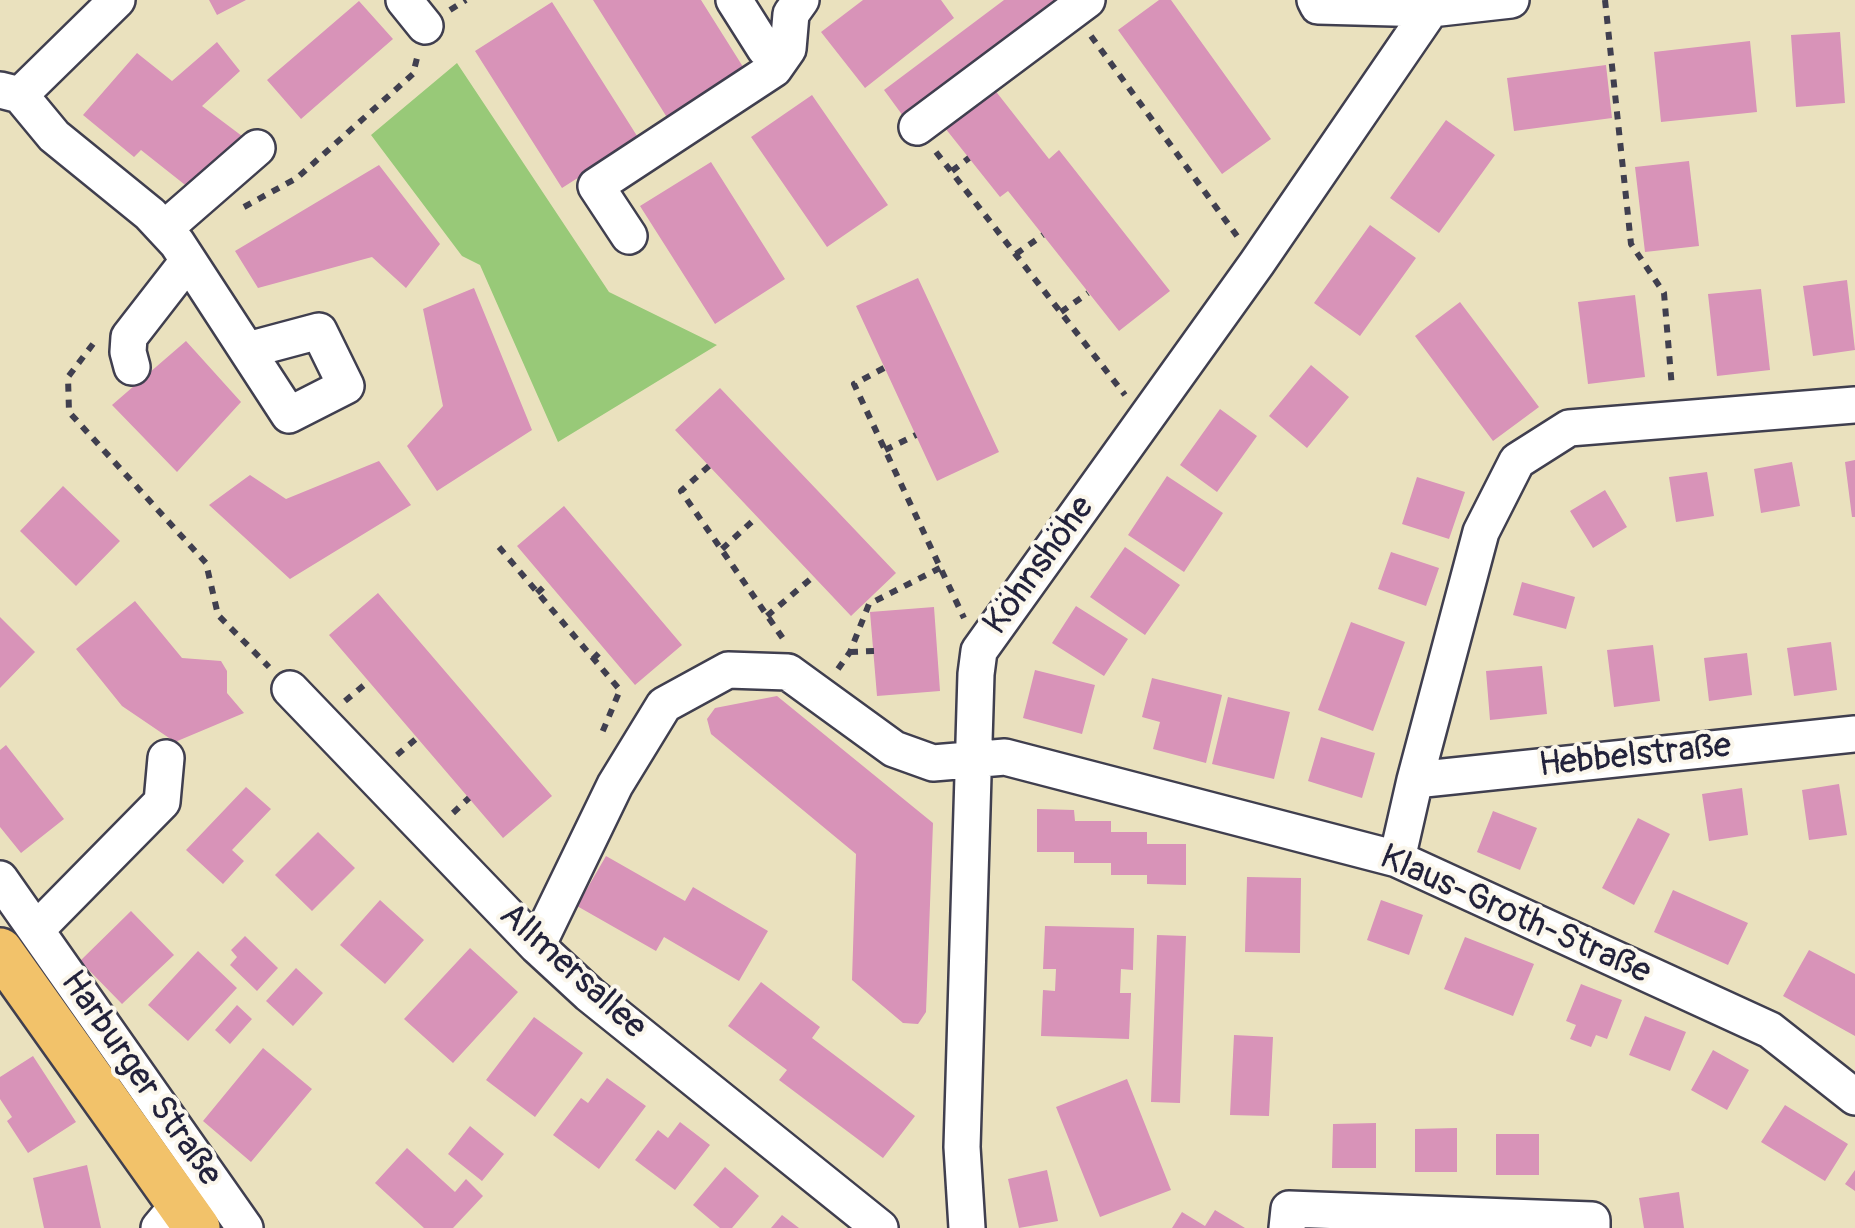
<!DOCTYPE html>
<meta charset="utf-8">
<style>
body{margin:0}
canvas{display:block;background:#eae1be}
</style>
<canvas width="1855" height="1228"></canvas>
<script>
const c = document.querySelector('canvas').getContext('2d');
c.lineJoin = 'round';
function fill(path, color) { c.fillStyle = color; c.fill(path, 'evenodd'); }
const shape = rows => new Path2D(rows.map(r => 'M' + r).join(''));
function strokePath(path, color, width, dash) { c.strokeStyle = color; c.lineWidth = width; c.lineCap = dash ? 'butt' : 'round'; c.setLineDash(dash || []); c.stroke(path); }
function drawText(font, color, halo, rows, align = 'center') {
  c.font = font + ' Pangolin,sans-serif'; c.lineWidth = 8; c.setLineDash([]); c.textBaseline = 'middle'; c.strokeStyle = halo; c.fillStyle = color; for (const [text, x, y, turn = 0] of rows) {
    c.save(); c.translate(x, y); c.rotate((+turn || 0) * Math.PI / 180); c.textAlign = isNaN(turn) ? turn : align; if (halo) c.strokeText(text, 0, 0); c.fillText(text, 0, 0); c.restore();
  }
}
fill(shape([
 [457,63,609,292,717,345,558,442,480,265,462,256,371,135]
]), '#98c978');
fill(shape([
 [209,0,246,0,217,15],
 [593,0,701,0,745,70,668,119],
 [863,0,941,0,954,18,865,88,821,32],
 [1004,0,1056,0,903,116,884,90],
 [1159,0,1171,0,1271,139,1222,174,1118,30],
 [359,1,393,39,301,119,267,80],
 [552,2,639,139,562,188,475,51],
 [1840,32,1845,103,1796,107,1791,35],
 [1750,41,1757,112,1661,122,1654,52],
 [217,42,240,71,202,106,246,139,189,188,141,150,134,157,83,115,137,53,172,81],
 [1606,65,1612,118,1514,131,1507,78],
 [994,89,1049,159,1059,150,1170,291,1119,331,1008,191,1000,197,945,128],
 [812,95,888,205,827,247,751,137],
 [1446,120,1495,155,1439,233,1390,198],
 [1689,161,1699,246,1645,252,1635,167],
 [711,162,785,279,715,324,640,206],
 [379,165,440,244,406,288,372,257,258,288,235,251],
 [1370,225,1416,258,1360,336,1314,303],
 [918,278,999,452,937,481,856,306],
 [1847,280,1855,350,1813,356,1803,286],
 [474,288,532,430,437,491,407,446,443,406,423,309],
 [1761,289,1770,370,1717,376,1708,294],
 [1635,295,1645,377,1588,384,1578,302],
 [1460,302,1539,407,1493,441,1415,336],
 [186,341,241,402,177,472,112,405],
 [1311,365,1349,397,1307,448,1269,416],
 [720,388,896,573,851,616,675,430],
 [1220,409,1257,436,1217,492,1180,465],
 [1855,460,1855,517,1852,517,1845,462],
 [379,461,411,505,290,579,209,505,250,475,286,499],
 [1792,462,1800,506,1761,513,1754,469],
 [1707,472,1714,516,1676,522,1669,477],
 [1167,476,1223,513,1184,572,1128,535],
 [1417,477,1465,492,1449,539,1402,524],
 [63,486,120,541,76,586,20,531],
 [1605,490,1627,527,1593,548,1570,511],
 [564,506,682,645,635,685,517,546],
 [1125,547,1180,585,1145,635,1090,597],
 [1391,552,1439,568,1426,606,1378,589],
 [1522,582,1575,597,1566,629,1513,615],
 [378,593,552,796,503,838,329,635],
 [135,601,182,658,221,661,227,671,227,693,244,713,175,742,122,706,76,649],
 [1076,606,1128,639,1104,676,1052,643],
 [934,607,940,691,877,696,870,612],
 [0,617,35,652,0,688],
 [1351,622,1405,642,1373,731,1318,710],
 [1831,642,1837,690,1794,696,1787,648],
 [1653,645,1660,701,1614,707,1607,650],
 [1747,653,1752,695,1709,701,1704,658],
 [1542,666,1547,714,1490,720,1486,671],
 [1035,670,1095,685,1082,734,1023,718],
 [1152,678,1222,695,1206,763,1153,749,1160,722,1142,717],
 [777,696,933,823,926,1012,918,1024,903,1023,852,980,856,854,711,734,707,719,715,708],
 [1228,697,1290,712,1274,779,1212,764],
 [1321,737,1375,753,1362,798,1308,781],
 [6,745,64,819,21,853,0,827,0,750],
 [1839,784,1847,835,1809,840,1802,790],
 [246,787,271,809,232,850,244,861,223,884,186,850],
 [1742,788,1748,835,1709,841,1702,794],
 [1037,809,1074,810,1075,821,1111,821,1111,832,1147,832,1147,844,1186,844,1186,885,1147,884,1147,875,1111,875,1111,863,1074,863,1074,852,1037,852],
 [1493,811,1537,828,1520,870,1477,852],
 [1638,818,1670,834,1634,905,1602,888],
 [318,832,355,868,312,911,275,875],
 [606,856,685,901,693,887,768,931,739,981,664,937,656,951,577,906],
 [1247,877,1301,878,1300,953,1245,952],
 [1673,890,1748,923,1728,965,1654,932],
 [380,900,424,940,385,984,340,945],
 [1381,900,1423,915,1409,955,1367,940],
 [131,911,174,955,122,1004,80,961],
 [1045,926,1134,928,1133,970,1121,969,1120,993,1131,993,1129,1039,1041,1036,1043,990,1055,991,1056,969,1043,969],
 [1157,935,1186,936,1180,1103,1151,1102],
 [245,936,278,968,257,991,230,965,237,957,231,950],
 [1465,937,1534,964,1513,1016,1444,989],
 [470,948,518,992,453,1063,404,1019],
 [1809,950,1855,974,1855,1036,1783,996],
 [198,951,237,988,188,1041,148,1005],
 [296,968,323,993,293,1026,266,1001],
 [761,982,820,1027,812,1038,915,1116,883,1158,779,1080,787,1070,728,1026],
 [1581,984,1622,1000,1607,1039,1596,1035,1591,1047,1570,1039,1576,1025,1566,1021],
 [237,1005,252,1019,230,1044,215,1030],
 [1645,1016,1686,1032,1670,1071,1629,1055],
 [534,1017,583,1053,535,1117,486,1080],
 [1234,1035,1273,1037,1269,1116,1230,1115],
 [263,1048,312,1089,251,1162,203,1121],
 [1713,1050,1749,1070,1727,1110,1691,1090],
 [33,1056,76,1122,28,1153,7,1121,12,1117,0,1099,0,1077],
 [607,1078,646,1106,599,1169,553,1135,581,1098,588,1103],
 [1127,1079,1171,1190,1100,1217,1056,1107],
 [1785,1105,1848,1144,1825,1181,1761,1142],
 [680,1122,710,1145,675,1190,635,1160,658,1130,668,1138],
 [1376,1123,1376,1168,1332,1168,1333,1124],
 [470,1126,504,1154,482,1181,448,1154],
 [1457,1128,1457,1172,1415,1172,1415,1129],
 [1496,1134,1539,1134,1539,1175,1496,1175],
 [407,1148,455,1192,466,1179,483,1196,453,1228,424,1228,375,1183],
 [87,1165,101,1228,44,1228,33,1178],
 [725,1167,759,1196,732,1228,720,1228,693,1205],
 [1047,1170,1058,1221,1019,1228,1008,1179],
 [1855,1170,1855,1191,1845,1184],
 [1679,1192,1684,1228,1644,1228,1639,1198],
 [1215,1210,1245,1228,1172,1228,1182,1212,1205,1226],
 [782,1215,799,1228,771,1228]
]), '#d893b8');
const minor = shape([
 [404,0,425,26],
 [734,0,765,49],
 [1315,0,1318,6,1431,9,1511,0],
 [0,90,20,95,54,136,150,214,177,243,289,415,346,386,319,331,248,350],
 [20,95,117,0],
 [917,127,1087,0],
 [164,229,257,148],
 [629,236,596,186,774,69,788,49,791,14,801,0],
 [132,367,128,352,129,337,188,261],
 [290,689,537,946,589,994,880,1228],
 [1415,780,1855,734],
 [1397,859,1415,780,1481,532,1517,461,1569,428,1855,405],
 [0,879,245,1228],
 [36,930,162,802,166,758],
 [537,946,615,785,664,705,728,670,788,672,894,749,933,763,1005,757,1397,859,1770,1030,1855,1097],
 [159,1228,179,1204],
 [967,1228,962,1147,976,674,979,651,1257,263,1431,9],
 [1287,1228,1289,1209,1592,1220,1592,1228]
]);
const major = shape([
 [0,951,197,1228]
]);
strokePath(minor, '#403f4f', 40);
strokePath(major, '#403f4f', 50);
strokePath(shape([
 [1605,0,1631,244,1664,293,1672,388],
 [450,10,466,0],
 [1091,36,1237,236],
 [936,152,1125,395],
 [952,171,969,158],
 [244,207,297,178,413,74,417,58],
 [1016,254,1043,235],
 [1061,312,1088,293],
 [93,344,68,377,69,412,206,563,218,615,269,667],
 [884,368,854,384,964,618],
 [885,450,916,435],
 [709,466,681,491,784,640],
 [499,547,620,690,602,733],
 [722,549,757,517],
 [537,593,548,583],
 [767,616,814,576],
 [850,652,874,651],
 [593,659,604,648],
 [838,669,850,652,869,604,940,568],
 [345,701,369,681],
 [397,755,417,738],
 [453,813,469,798]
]), '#403f4f', 6, [8, 8]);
strokePath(minor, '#fff', 35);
strokePath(major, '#f2c26a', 45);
drawText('35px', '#22223b', '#fbf7ec', [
 ["Köhnshöhe",1040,566,-54],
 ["Hebbelstraße",1635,757,-6],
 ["Klaus-Groth-Straße",1515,916,24],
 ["Allmersallee",572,972,42],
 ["Harburger Straße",140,1079,55]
]);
</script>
